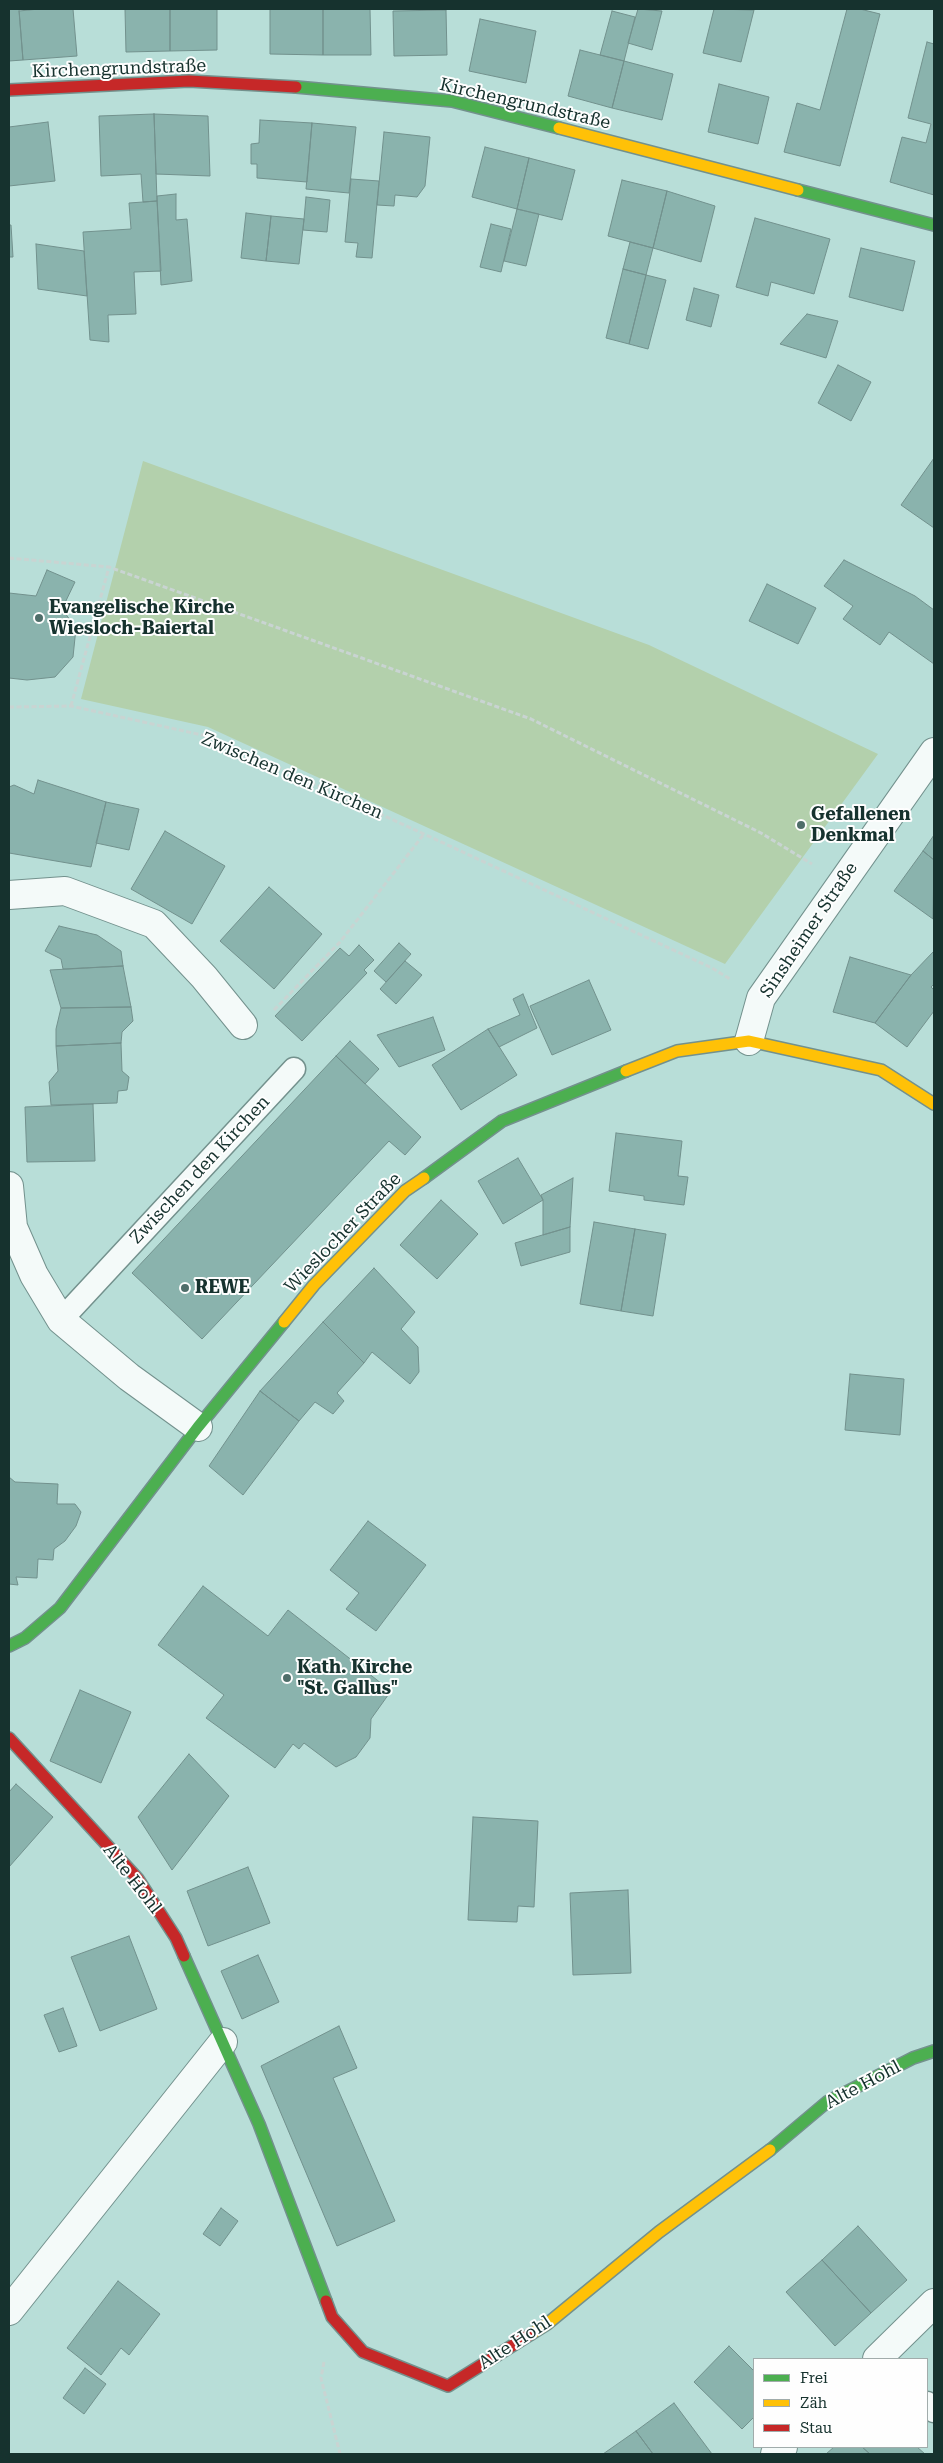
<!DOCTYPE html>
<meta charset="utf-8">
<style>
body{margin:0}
#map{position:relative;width:943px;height:2463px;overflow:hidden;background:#b8ded8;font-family:"Roboto Serif",serif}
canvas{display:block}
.frame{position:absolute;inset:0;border:10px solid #16322e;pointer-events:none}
.legend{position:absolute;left:753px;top:2358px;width:175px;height:90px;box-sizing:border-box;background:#fefefe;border:1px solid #a1acab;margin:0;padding:6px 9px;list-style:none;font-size:15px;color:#16322e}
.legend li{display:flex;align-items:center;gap:10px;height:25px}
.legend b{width:25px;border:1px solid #a1acab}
</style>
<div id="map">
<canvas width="943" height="2463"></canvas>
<div class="frame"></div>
<ul class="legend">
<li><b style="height:6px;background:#4caf50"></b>Frei</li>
<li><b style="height:6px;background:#ffc107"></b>Zäh</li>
<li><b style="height:6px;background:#c62828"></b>Stau</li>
</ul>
</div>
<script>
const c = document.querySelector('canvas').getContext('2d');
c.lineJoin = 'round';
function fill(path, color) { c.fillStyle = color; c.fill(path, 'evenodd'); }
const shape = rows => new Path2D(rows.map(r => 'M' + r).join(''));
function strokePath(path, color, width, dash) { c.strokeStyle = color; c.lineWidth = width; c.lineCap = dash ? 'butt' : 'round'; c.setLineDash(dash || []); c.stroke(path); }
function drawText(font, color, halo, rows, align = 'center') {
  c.font = font + ' "Roboto Serif",serif'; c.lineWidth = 4; c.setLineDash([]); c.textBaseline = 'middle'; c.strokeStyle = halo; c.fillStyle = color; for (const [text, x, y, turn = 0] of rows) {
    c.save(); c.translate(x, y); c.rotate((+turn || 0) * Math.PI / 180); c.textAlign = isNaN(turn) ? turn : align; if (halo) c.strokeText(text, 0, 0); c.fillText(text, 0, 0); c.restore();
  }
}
fill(shape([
 [143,461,649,645,878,754,725,964,208,727,81,699]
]), '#b3d0ac');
const building = shape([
 [9,9,19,9,23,60,9,61,9,9],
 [39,9,73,9,77,56,23,60,19,11,39,9],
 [125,9,170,9,170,51,126,52,125,9],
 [170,9,217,9,217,50,170,51,170,9],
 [270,9,323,9,323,55,270,54,270,9],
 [323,9,370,9,371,55,323,55,323,9],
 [638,9,662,11,652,50,628,43,638,9],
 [714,9,754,10,741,62,703,53,714,9],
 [847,9,860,9,880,14,840,166,784,152,797,103,820,110,847,9],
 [446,10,447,55,394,56,393,11,446,10],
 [612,11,635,17,624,61,600,55,612,11],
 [480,19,536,31,526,83,469,71,480,19],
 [927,42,934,44,934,195,890,182,902,137,926,143,931,124,908,118,927,42],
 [580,50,624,61,612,108,568,96,580,50],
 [624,61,673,74,662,120,612,108,624,61],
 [719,84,769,97,758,144,708,132,719,84],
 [154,114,208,116,210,176,156,174,154,114],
 [154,114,157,201,143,202,141,174,101,176,99,116,154,114],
 [260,120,312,123,307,182,257,178,257,164,251,164,251,144,259,143,260,120],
 [48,122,55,181,9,186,9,127,48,122],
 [312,123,356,127,349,193,306,189,312,123],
 [384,132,430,137,425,186,417,197,395,195,394,206,377,205,384,132],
 [485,147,529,158,517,209,472,197,485,147],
 [529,158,575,170,562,220,517,209,529,158],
 [351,179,379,181,372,258,356,257,358,243,345,242,351,179],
 [622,180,667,191,653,248,608,236,622,180],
 [667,191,715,206,701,262,653,248,667,191],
 [176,194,176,220,187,219,192,281,161,285,157,196,176,194],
 [306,197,330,200,327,232,303,230,306,197],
 [157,201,161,271,134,272,136,314,108,315,109,342,90,340,83,232,131,229,129,203,157,201],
 [517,209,539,214,526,266,504,261,517,209],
 [246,213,271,216,266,261,241,258,246,213],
 [271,216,304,219,299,264,266,261,271,216],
 [755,218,830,239,814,294,771,282,768,296,736,287,755,218],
 [491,224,511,229,501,272,480,267,491,224],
 [9,225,11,225,13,257,9,257,9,225],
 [630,242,653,248,646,275,623,269,630,242],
 [36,244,84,251,87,296,38,289,36,244],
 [861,248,915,261,903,311,849,297,861,248],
 [623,269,646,275,629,344,606,338,623,269],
 [646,275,666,280,648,349,629,344,646,275],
 [694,288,719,295,711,327,686,320,694,288],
 [807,314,838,321,826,358,780,344,807,314],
 [838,365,871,382,851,421,818,403,838,365],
 [934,458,934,528,901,505,934,458],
 [844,560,915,596,934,610,934,664,889,632,880,645,843,619,853,606,824,586,844,560],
 [47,570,75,582,62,609,76,628,73,657,55,677,27,680,9,678,9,593,36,596,47,570],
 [767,584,816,608,798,644,749,621,767,584],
 [38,780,106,802,91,867,9,853,9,787,14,785,34,794,38,780],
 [106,802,139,809,129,850,96,843,106,802],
 [165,831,225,866,192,924,131,889,165,831],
 [934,835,934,860,923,851,934,835],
 [923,851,934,860,933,919,894,891,923,851],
 [269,887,322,934,274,989,220,941,269,887],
 [59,926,97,935,121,951,123,966,63,969,61,959,45,951,59,926],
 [399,943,411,954,386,982,374,971,399,943],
 [359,945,374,960,364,970,367,973,302,1041,275,1016,340,948,349,956,359,945],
 [934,951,934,984,931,987,934,990,934,1011,907,1047,875,1023,911,975,934,951],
 [850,957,911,975,875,1023,833,1012,850,957],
 [405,961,422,975,396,1004,380,989,405,961],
 [123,966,131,1007,61,1008,50,970,123,966],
 [589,980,611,1030,552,1055,530,1006,589,980],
 [523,994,537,1028,499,1047,488,1029,520,1015,513,999,523,994],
 [131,1007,133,1021,122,1032,121,1043,56,1046,56,1029,61,1008,131,1007],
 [433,1017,445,1050,399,1067,377,1035,433,1017],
 [488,1029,517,1075,461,1110,432,1065,488,1029],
 [350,1041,379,1069,365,1084,336,1056,350,1041],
 [121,1043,122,1071,129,1077,127,1090,118,1091,117,1103,51,1105,49,1082,58,1071,56,1046,121,1043],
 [336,1056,421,1137,405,1155,389,1141,202,1339,132,1273,336,1056],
 [93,1104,95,1161,27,1162,25,1107,93,1104],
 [616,1133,682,1141,678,1176,688,1177,684,1205,644,1200,644,1196,609,1191,616,1133],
 [518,1158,543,1200,503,1224,478,1181,518,1158],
 [573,1178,570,1227,543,1235,543,1200,541,1195,573,1178],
 [441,1200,478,1234,437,1279,400,1245,441,1200],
 [594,1222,635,1229,621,1311,580,1304,594,1222],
 [570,1227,570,1252,521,1266,515,1243,570,1227],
 [635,1229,666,1234,653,1316,621,1311,635,1229],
 [374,1268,415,1312,401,1329,418,1347,419,1372,410,1384,372,1352,364,1363,323,1322,374,1268],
 [323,1322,364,1363,337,1393,344,1401,333,1414,315,1402,299,1421,260,1391,323,1322],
 [850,1374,904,1379,900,1435,845,1430,850,1374],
 [260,1391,299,1421,243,1495,209,1466,260,1391],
 [9,1477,15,1482,58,1484,57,1504,75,1504,81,1512,76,1526,65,1541,54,1549,53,1560,38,1559,37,1578,16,1577,18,1585,9,1584,9,1477],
 [368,1521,426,1565,376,1631,346,1609,359,1593,330,1570,368,1521],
 [203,1586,268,1636,288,1610,391,1691,371,1719,370,1738,356,1757,336,1767,304,1743,299,1749,293,1744,275,1768,206,1718,224,1695,158,1645,203,1586],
 [80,1690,131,1712,101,1783,50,1761,80,1690],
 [189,1754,229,1796,172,1870,138,1817,189,1754],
 [16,1784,53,1817,9,1867,9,1792,16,1784],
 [473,1817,538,1821,534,1907,518,1906,517,1922,468,1920,473,1817],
 [248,1867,270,1923,208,1946,187,1891,248,1867],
 [628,1890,631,1973,573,1975,570,1893,628,1890],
 [129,1936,157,2009,100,2031,71,1957,129,1936],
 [258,1955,279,2002,242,2019,221,1971,258,1955],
 [63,2008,77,2046,59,2052,44,2015,63,2008],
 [339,2026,357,2068,333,2078,395,2221,337,2246,261,2066,339,2026],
 [221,2208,238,2221,220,2246,203,2234,221,2208],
 [858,2226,907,2280,871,2313,822,2260,858,2226],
 [822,2260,871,2313,835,2346,786,2292,822,2260],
 [118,2281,160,2314,129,2355,121,2348,101,2375,67,2348,118,2281],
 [729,2346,754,2371,754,2417,742,2429,694,2382,729,2346],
 [85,2368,106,2384,84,2414,63,2398,85,2368],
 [674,2403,712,2454,653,2454,636,2431,674,2403],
 [636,2431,653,2454,603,2454,636,2431],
 [834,2447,862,2447,870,2454,826,2454,834,2447],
 [862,2447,917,2447,925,2454,870,2454,862,2447]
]);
fill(building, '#8ab3ad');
strokePath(building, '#72918d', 1);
const lane = shape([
 [61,1320,294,1069],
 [927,2403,934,2411]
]);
const street = shape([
 [9,895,65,891,154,924,204,977,243,1025],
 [749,1041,761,998,934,752],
 [9,1186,13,1227,34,1275,61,1320,129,1377,198,1427],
 [9,2311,223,2042],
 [877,2359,934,2303],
 [775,2454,783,2447]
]);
const fast = shape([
 [296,87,452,101,559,128],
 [798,190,934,225],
 [424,1178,502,1121,626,1071],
 [9,1646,25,1638,60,1608,198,1427,284,1322],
 [184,1956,259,2124,326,2301],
 [770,2150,827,2102,913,2058,934,2051]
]);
const slow = shape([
 [559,128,798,190],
 [626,1071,677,1051,749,1041,881,1070,934,1104],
 [284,1322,314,1285,405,1191,424,1178],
 [531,2334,547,2324,659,2232,770,2150]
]);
const jam = shape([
 [9,90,189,81,296,87],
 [9,1738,138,1879,176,1938,184,1956],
 [326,2301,332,2317,363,2352,448,2386,531,2334]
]);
strokePath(lane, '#73918d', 25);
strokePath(street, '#73918d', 30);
strokePath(fast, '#73918d', 14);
strokePath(slow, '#73918d', 14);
strokePath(jam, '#73918d', 14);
strokePath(shape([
 [9,558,109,567,531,719,761,833,812,864],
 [71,706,109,567],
 [9,707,71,706,211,737,424,834,712,968,730,979],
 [274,1010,340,942,424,834],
 [324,2362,321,2378,340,2454]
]), '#c9d4d2', 3, [5, 2.5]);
strokePath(lane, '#f4faf9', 22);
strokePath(street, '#f4faf9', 28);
strokePath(fast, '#4caf50', 11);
strokePath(slow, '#ffc107', 11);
strokePath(jam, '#c62828', 11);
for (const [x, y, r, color] of [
 [39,618,5,"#4f6e6a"],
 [801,825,5,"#4f6e6a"],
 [185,1288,5,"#4f6e6a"],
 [287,1678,5,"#4f6e6a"]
]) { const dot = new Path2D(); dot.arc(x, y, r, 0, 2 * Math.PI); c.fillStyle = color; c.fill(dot); strokePath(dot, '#fefefe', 2); }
drawText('18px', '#16322e', '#fefefe', [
 ["Kirchengrundstraße",119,69,-2],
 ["Kirchengrundstraße",525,104,13],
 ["Zwischen den Kirchen",292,776,23],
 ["Sinsheimer Straße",809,930,-56],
 ["Zwischen den Kirchen",200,1170,-47],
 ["Wieslocher Straße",343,1233,-46],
 ["Alte Hohl",132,1879,52],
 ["Alte Hohl",863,2085,-28],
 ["Alte Hohl",515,2343,-33]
]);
drawText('bold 18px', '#16322e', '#fefefe', [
 ["Evangelische Kirche",49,608],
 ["Wiesloch-Baiertal",49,629],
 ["Gefallenen",811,815],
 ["Denkmal",811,836],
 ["REWE",195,1288],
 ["Kath. Kirche",297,1668],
 ["\"St. Gallus\"",297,1689]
], 'left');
</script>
